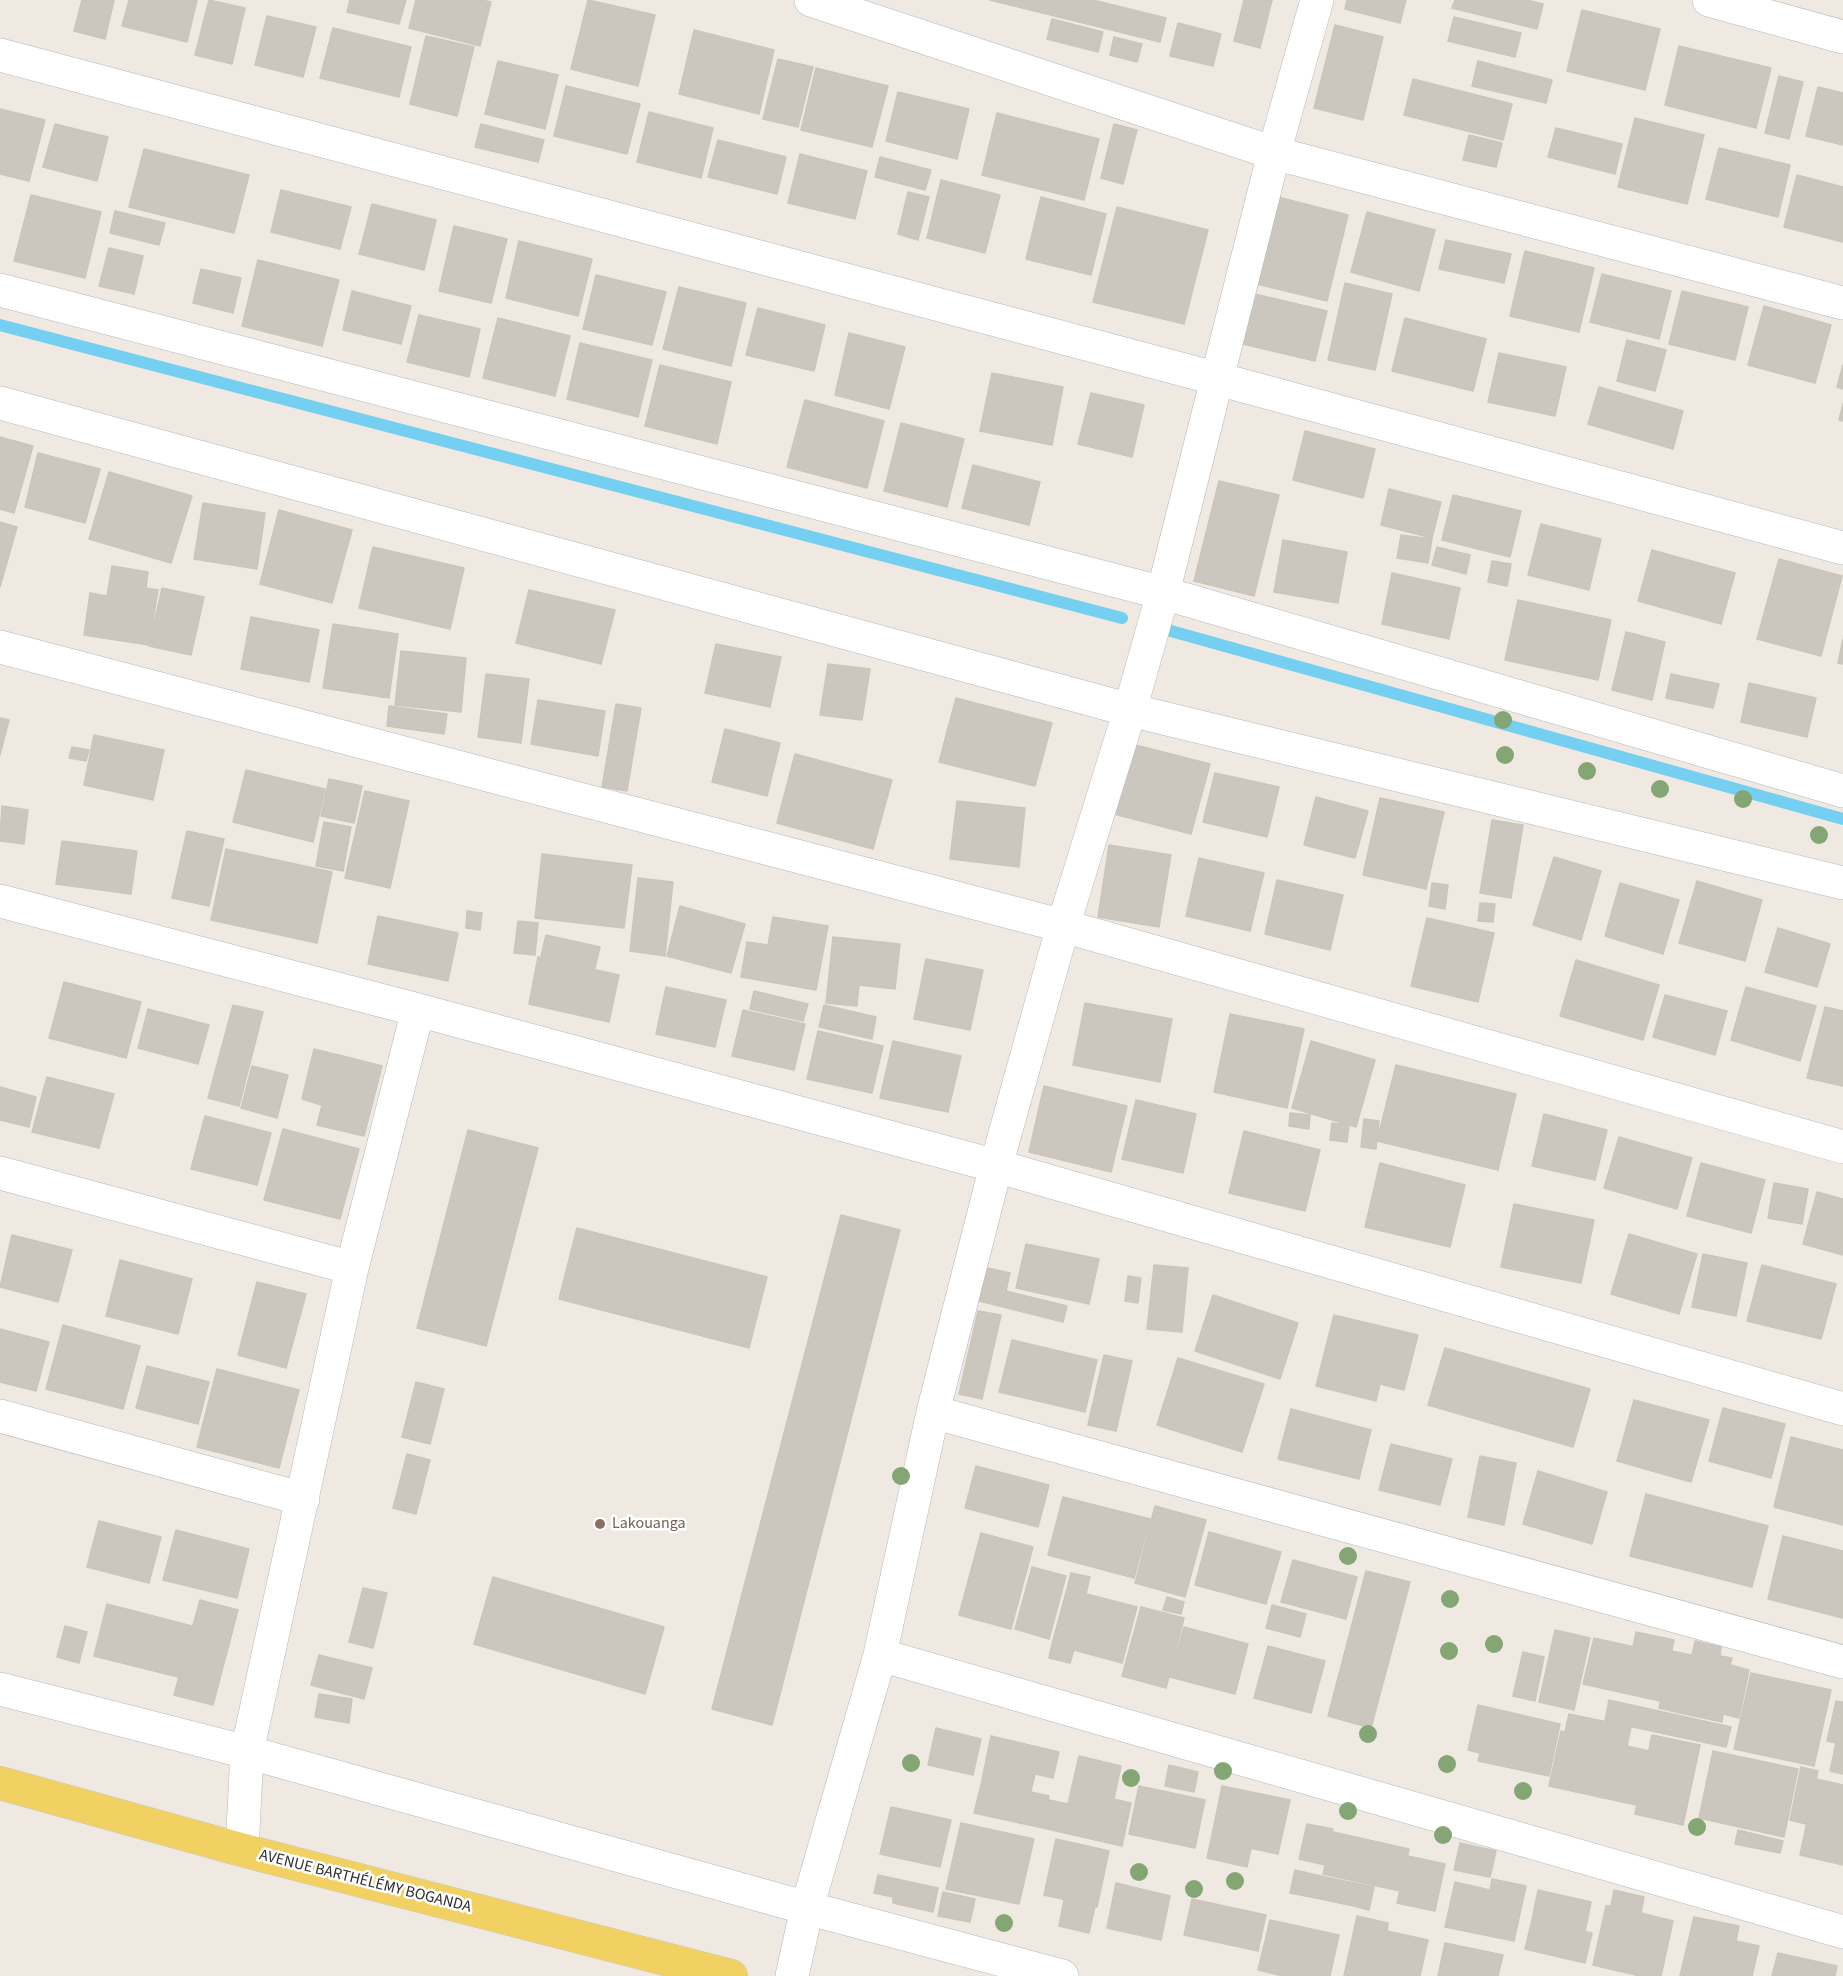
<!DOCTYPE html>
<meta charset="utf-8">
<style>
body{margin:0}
canvas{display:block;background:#efe9e1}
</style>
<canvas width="1843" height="1976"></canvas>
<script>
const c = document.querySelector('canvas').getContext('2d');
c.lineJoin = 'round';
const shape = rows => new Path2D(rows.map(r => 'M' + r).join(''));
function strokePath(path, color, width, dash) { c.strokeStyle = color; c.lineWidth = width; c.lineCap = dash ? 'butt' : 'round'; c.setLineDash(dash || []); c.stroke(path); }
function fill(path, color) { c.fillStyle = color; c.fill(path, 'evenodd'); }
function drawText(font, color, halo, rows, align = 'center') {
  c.font = font + ' "Source Sans 3",sans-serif'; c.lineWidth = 5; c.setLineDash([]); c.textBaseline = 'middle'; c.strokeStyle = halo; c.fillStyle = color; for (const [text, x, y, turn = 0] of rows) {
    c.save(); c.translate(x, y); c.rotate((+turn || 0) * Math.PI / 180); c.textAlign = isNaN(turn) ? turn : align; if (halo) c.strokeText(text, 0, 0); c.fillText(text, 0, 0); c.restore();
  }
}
strokePath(shape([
 [0,325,1122,618],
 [1171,631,1843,819]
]), '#75cff0', 12);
const building = shape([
 [82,0,114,0,105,39,74,31,82,0],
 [129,0,197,0,187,42,122,26,129,0],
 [209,0,245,8,232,64,195,55,209,0],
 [350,0,406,0,399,24,347,12,350,0],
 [416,0,482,0,491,2,480,46,409,28,416,0],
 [588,0,655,15,638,86,571,69,588,0],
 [990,0,1093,0,1166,18,1160,42,990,0],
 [1244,0,1272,0,1260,48,1234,41,1244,0],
 [1347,0,1406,0,1400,23,1345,9,1347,0],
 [1455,0,1526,0,1543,4,1537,29,1452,8,1455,0],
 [1582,10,1660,29,1645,90,1567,71,1582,10],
 [267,16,316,27,303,77,255,65,267,16],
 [1454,17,1521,33,1515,57,1448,41,1454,17],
 [1052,19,1103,32,1098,52,1047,39,1052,19],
 [1178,23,1221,34,1213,66,1170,56,1178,23],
 [1335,25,1383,37,1363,120,1314,108,1335,25],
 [333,28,411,47,399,97,320,78,333,28],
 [694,30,774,50,759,114,679,94,694,30],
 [426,36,474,47,457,116,410,104,426,36],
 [1114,37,1142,44,1137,62,1110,55,1114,37],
 [1679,46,1771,68,1756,128,1665,105,1679,46],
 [778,59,813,67,798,127,763,119,778,59],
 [498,61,558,75,545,129,485,114,498,61],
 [1478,61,1552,80,1546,103,1472,86,1478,61],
 [816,68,888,86,872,147,801,130,816,68],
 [1779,76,1803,82,1789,139,1765,133,1779,76],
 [1413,79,1512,104,1503,140,1404,115,1413,79],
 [566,86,640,104,627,154,554,136,566,86],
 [1818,87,1843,93,1843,145,1806,136,1818,87],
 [898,92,969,109,957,159,886,141,898,92],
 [0,109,45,120,29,181,0,174,0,109],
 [649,112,713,128,701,178,637,162,649,112],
 [997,113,1099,139,1084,200,982,175,997,113],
 [1635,118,1704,135,1687,204,1618,187,1635,118],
 [55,124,108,137,97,181,43,167,55,124],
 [481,124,544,140,538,162,475,147,481,124],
 [1114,124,1137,130,1123,184,1101,178,1114,124],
 [1556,128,1622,144,1615,174,1548,157,1556,128],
 [1469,135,1502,143,1496,167,1463,160,1469,135],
 [718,140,786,157,777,194,708,177,718,140],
 [1719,148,1790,165,1778,217,1706,199,1719,148],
 [144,149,249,175,234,233,129,207,144,149],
 [800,154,867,171,855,219,788,203,800,154],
 [880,157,931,170,925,190,875,177,880,157],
 [1797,175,1843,187,1843,242,1784,227,1797,175],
 [941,180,1000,195,985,253,927,238,941,180],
 [281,190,351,207,340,249,271,232,281,190],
 [908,192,929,197,918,240,898,234,908,192],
 [31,195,101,212,85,278,14,261,31,195],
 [1041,197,1106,214,1091,275,1026,259,1041,197],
 [1278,197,1348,215,1327,301,1257,284,1278,197],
 [372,204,436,220,424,270,359,254,372,204],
 [1117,207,1208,230,1184,324,1093,302,1117,207],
 [115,211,165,223,159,245,110,233,115,211],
 [1367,212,1435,230,1419,291,1351,272,1367,212],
 [454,226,507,239,491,303,439,291,454,226],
 [1446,240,1511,254,1504,283,1439,269,1446,240],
 [519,241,592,259,578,316,506,298,519,241],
 [109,248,143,256,134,294,99,286,109,248],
 [1525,251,1594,268,1579,332,1510,316,1525,251],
 [258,260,339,280,322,346,242,326,258,260],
 [201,269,241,278,233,313,193,303,201,269],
 [1602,274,1671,291,1659,339,1590,322,1602,274],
 [596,275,666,292,652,345,583,329,596,275],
 [1345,283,1392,294,1375,370,1328,360,1345,283],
 [679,287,746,303,731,366,663,349,679,287],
 [352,291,411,306,401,344,343,330,352,291],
 [1242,291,1327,311,1315,361,1230,341,1242,291],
 [1682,291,1748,307,1735,360,1669,344,1682,291],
 [1764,306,1831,325,1815,383,1748,365,1764,306],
 [758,308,825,325,814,371,746,355,758,308],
 [419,315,480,329,469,377,407,362,419,315],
 [498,318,570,336,555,396,483,378,498,318],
 [1405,318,1486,339,1473,391,1392,371,1405,318],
 [849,333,905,347,889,409,835,395,849,333],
 [1627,340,1666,350,1655,391,1617,381,1627,340],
 [580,343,652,360,638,417,567,399,580,343],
 [1499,353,1566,367,1555,416,1488,402,1499,353],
 [660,365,731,382,717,444,645,426,660,365],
 [1843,365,1843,389,1837,387,1843,365],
 [992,373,1063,387,1052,445,980,431,992,373],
 [1599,387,1683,411,1673,449,1588,424,1599,387],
 [1091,393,1144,405,1132,457,1078,444,1091,393],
 [805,400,884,421,867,488,787,467,805,400],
 [1843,404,1843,421,1839,420,1843,404],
 [901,423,964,439,947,507,884,491,901,423],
 [1305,431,1375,449,1363,498,1293,480,1305,431],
 [0,437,33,446,14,513,0,509,0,437],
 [38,453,100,469,85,523,25,507,38,453],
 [973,465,1040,482,1029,525,962,508,973,465],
 [109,472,192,496,171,563,89,539,109,472],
 [1219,481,1279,495,1254,596,1194,581,1219,481],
 [1389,489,1441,502,1432,538,1381,525,1389,489],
 [1453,495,1521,511,1510,557,1442,540,1453,495],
 [203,503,265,513,257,569,194,559,203,503],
 [279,510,352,530,332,603,260,584,279,510],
 [0,522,17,527,0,587,0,522],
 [1541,524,1601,539,1589,590,1528,575,1541,524],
 [1401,535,1432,539,1428,563,1397,558,1401,535],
 [1283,540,1347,552,1338,603,1274,592,1283,540],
 [373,547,464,568,450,629,359,608,373,547],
 [1437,547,1470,555,1466,574,1432,565,1437,547],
 [1652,550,1735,573,1721,624,1638,601,1652,550],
 [1779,559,1842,576,1821,656,1757,639,1779,559],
 [1492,561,1511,564,1507,586,1488,582,1492,561],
 [112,566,148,572,146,588,158,590,149,645,84,635,90,593,107,596,112,566],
 [1392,573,1460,588,1449,639,1382,624,1392,573],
 [162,588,204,597,191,655,149,646,162,588],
 [529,590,615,610,601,664,516,643,529,590],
 [1518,600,1611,620,1598,680,1505,660,1518,600],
 [251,617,319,630,309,682,241,669,251,617],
 [333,624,398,634,389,698,323,688,333,624],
 [1626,632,1665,642,1652,700,1612,690,1626,632],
 [1843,639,1843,664,1838,663,1843,639],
 [716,644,781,657,770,707,705,693,716,644],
 [401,651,466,658,461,712,395,705,401,651],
 [828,664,870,669,862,720,820,715,828,664],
 [486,674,529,679,521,743,478,737,486,674],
 [1671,674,1719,684,1713,708,1666,698,1671,674],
 [1749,683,1816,698,1807,737,1741,722,1749,683],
 [956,698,1052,723,1035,786,939,762,956,698],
 [538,700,605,711,598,756,531,744,538,700],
 [616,704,641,708,627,791,602,787,616,704],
 [389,706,447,714,444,734,387,726,389,706],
 [0,718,9,720,0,755,0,718],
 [725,729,780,743,767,796,712,782,725,729],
 [94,735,164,750,153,800,84,785,94,735],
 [1132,744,1210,764,1191,834,1114,814,1132,744],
 [72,747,89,750,86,761,69,758,72,747],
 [795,754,892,780,873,849,777,823,795,754],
 [246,770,325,789,313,842,233,822,246,770],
 [1215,773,1279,787,1267,837,1203,822,1215,773],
 [329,779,362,786,354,823,321,816,329,779],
 [365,791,409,801,390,888,345,878,365,791],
 [1316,797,1368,811,1355,858,1304,845,1316,797],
 [1380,798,1444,812,1426,889,1363,875,1380,798],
 [957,801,1025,808,1019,867,950,859,957,801],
 [2,806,28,810,24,844,0,841,2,806],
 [1492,820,1523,825,1511,898,1480,893,1492,820],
 [324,822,351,827,343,871,316,866,324,822],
 [187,831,224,839,209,906,172,898,187,831],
 [62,841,137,851,131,894,56,884,62,841],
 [1109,845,1171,855,1159,927,1098,917,1109,845],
 [226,849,332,872,317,943,211,920,226,849],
 [542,854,632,865,624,928,535,918,542,854],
 [1554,857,1601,871,1581,940,1533,925,1554,857],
 [1199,858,1264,873,1250,931,1186,916,1199,858],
 [638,878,673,882,665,956,630,951,638,878],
 [1277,880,1343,895,1330,950,1265,934,1277,880],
 [1697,881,1762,900,1745,961,1679,943,1697,881],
 [1432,883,1448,885,1445,909,1429,906,1432,883],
 [1620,883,1679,900,1663,954,1605,936,1620,883],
 [1480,903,1495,904,1493,922,1478,921,1480,903],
 [680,906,745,924,731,973,667,956,680,906],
 [467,911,482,913,480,930,466,928,467,911],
 [378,916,458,933,448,981,368,964,378,916],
 [773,917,828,926,816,990,741,977,747,942,768,945,773,917],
 [1427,918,1494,933,1478,1002,1411,986,1427,918],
 [518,921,538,923,535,955,514,953,518,921],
 [1778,928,1830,944,1817,987,1765,972,1778,928],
 [546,935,600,947,595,968,541,956,546,935],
 [833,937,900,944,895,989,859,985,857,1006,826,1003,833,937],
 [538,957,619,975,609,1022,529,1004,538,957],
 [926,959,983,970,970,1030,914,1019,926,959],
 [1576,960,1659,985,1643,1040,1560,1016,1576,960],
 [64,982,141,1002,126,1058,49,1038,64,982],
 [666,987,726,1000,715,1047,656,1034,666,987],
 [1746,987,1816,1006,1800,1061,1731,1040,1746,987],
 [754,991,808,1004,803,1021,750,1009,754,991],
 [1665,995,1727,1011,1715,1055,1653,1037,1665,995],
 [1085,1003,1172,1019,1160,1082,1073,1065,1085,1003],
 [233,1005,263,1012,239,1106,208,1098,233,1005],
 [824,1005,876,1017,872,1039,819,1027,824,1005],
 [1825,1007,1843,1011,1843,1086,1807,1078,1825,1007],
 [148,1009,209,1025,198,1064,138,1048,148,1009],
 [743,1010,805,1024,794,1070,732,1056,743,1010],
 [1230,1014,1304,1029,1287,1108,1214,1092,1230,1014],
 [818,1031,883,1046,872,1093,807,1079,818,1031],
 [893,1041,961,1056,948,1112,880,1098,893,1041],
 [1311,1041,1375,1060,1356,1127,1292,1108,1311,1041],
 [314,1049,334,1054,321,1105,302,1099,314,1049],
 [335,1054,382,1066,364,1136,317,1125,335,1054],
 [1396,1065,1516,1094,1498,1170,1377,1141,1396,1065],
 [252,1066,288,1075,277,1118,241,1108,252,1066],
 [47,1077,114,1094,99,1148,32,1132,47,1077],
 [1044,1086,1127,1106,1111,1172,1029,1152,1044,1086],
 [0,1087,36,1097,29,1127,0,1120,0,1087],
 [1136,1100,1196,1114,1183,1173,1122,1159,1136,1100],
 [1290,1113,1310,1115,1309,1129,1289,1126,1290,1113],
 [1544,1114,1607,1130,1595,1180,1532,1166,1544,1114],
 [205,1116,271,1133,257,1185,191,1169,205,1116],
 [1364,1119,1379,1121,1376,1149,1361,1147,1364,1119],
 [1332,1123,1349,1125,1347,1142,1330,1140,1332,1123],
 [283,1129,359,1149,340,1219,264,1200,283,1129],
 [468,1130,538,1148,486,1346,417,1328,468,1130],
 [1244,1131,1320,1150,1305,1211,1229,1193,1244,1131],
 [1619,1137,1692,1158,1677,1209,1604,1188,1619,1137],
 [1380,1163,1465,1185,1450,1247,1365,1227,1380,1163],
 [1701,1163,1765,1180,1751,1233,1687,1216,1701,1163],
 [1774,1183,1808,1189,1802,1224,1768,1218,1774,1183],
 [1817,1192,1843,1199,1843,1255,1803,1244,1817,1192],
 [1514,1204,1594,1220,1581,1283,1501,1267,1514,1204],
 [841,1215,900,1230,772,1725,712,1709,841,1215],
 [577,1228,767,1277,749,1348,559,1299,577,1228],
 [1629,1234,1697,1254,1679,1314,1611,1294,1629,1234],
 [12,1235,72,1250,58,1302,0,1287,12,1235],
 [1026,1244,1099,1259,1089,1304,1016,1288,1026,1244],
 [1703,1254,1747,1263,1736,1316,1692,1307,1703,1254],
 [120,1260,192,1279,178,1334,106,1316,120,1260],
 [1154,1265,1188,1268,1182,1332,1147,1329,1154,1265],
 [1762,1265,1836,1284,1821,1339,1747,1321,1762,1265],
 [988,1268,1010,1273,1006,1291,1067,1306,1063,1322,979,1301,988,1268],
 [1128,1276,1141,1278,1138,1303,1125,1301,1128,1276],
 [257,1282,306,1294,286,1368,238,1355,257,1282],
 [1213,1295,1298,1323,1280,1379,1195,1351,1213,1295],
 [978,1311,1001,1315,982,1399,959,1394,978,1311],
 [1334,1315,1418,1335,1404,1390,1380,1384,1376,1401,1316,1386,1334,1315],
 [63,1325,140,1346,123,1409,46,1389,63,1325],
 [0,1329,49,1342,36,1391,0,1382,0,1329],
 [1012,1340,1097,1360,1085,1412,999,1392,1012,1340],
 [1445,1348,1590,1389,1573,1447,1428,1405,1445,1348],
 [1104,1355,1132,1361,1116,1431,1088,1425,1104,1355],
 [1178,1358,1264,1384,1242,1452,1157,1425,1178,1358],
 [147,1366,209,1382,198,1424,136,1408,147,1366],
 [217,1369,299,1390,279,1468,197,1447,217,1369],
 [416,1382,444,1389,430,1444,402,1437,416,1382],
 [1634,1400,1709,1420,1691,1482,1617,1461,1634,1400],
 [1723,1408,1785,1424,1771,1478,1709,1461,1723,1408],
 [1291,1409,1371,1430,1359,1479,1278,1459,1291,1409],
 [1791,1437,1843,1450,1843,1525,1774,1507,1791,1437],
 [1391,1444,1452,1459,1440,1505,1379,1490,1391,1444],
 [407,1454,430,1460,416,1514,393,1508,407,1454],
 [1480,1456,1516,1463,1504,1525,1468,1517,1480,1456],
 [976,1466,1049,1485,1038,1527,965,1508,976,1466],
 [1538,1471,1607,1492,1592,1544,1523,1524,1538,1471],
 [1646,1494,1768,1526,1752,1587,1630,1556,1646,1494],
 [1063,1497,1150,1519,1134,1578,1048,1555,1063,1497],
 [1155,1506,1206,1520,1185,1597,1135,1583,1155,1506],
 [99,1521,161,1537,149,1583,87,1567,99,1521],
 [176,1530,249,1549,237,1598,163,1580,176,1530],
 [1209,1532,1281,1552,1266,1604,1195,1585,1209,1532],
 [981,1533,1033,1547,1011,1629,959,1615,981,1533],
 [1783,1536,1843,1551,1843,1618,1768,1599,1783,1536],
 [1293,1560,1357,1577,1346,1619,1281,1602,1293,1560],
 [1032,1567,1066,1576,1049,1639,1015,1629,1032,1567],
 [1366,1571,1410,1582,1371,1728,1328,1716,1366,1571],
 [1071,1573,1090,1577,1086,1594,1067,1589,1071,1573],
 [493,1577,664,1627,645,1694,474,1644,493,1577],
 [363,1588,387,1593,373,1648,349,1642,363,1588],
 [1067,1589,1137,1607,1122,1663,1052,1644,1067,1589],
 [1167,1597,1184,1602,1181,1614,1163,1610,1167,1597],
 [200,1600,238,1610,213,1705,174,1695,200,1600],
 [107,1604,192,1626,178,1677,94,1656,107,1604],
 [1272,1605,1306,1614,1300,1637,1266,1628,1272,1605],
 [1141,1607,1184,1618,1166,1688,1122,1676,1141,1607],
 [65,1626,87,1632,79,1663,57,1657,65,1626],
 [1184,1627,1248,1644,1235,1694,1170,1677,1184,1627],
 [1555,1630,1590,1638,1574,1710,1539,1702,1555,1630],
 [1636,1632,1674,1640,1671,1655,1633,1647,1636,1632],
 [1594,1638,1671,1655,1660,1701,1583,1684,1594,1638],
 [1695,1641,1721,1647,1720,1656,1732,1658,1730,1665,1749,1670,1739,1718,1723,1714,1722,1722,1680,1713,1695,1641],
 [1052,1644,1074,1650,1070,1663,1049,1658,1052,1644],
 [1268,1646,1325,1661,1311,1713,1254,1698,1268,1646],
 [1671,1651,1692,1655,1680,1713,1659,1708,1671,1651],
 [1523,1652,1544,1657,1535,1701,1513,1696,1523,1652],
 [319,1655,372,1668,364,1699,311,1685,319,1655],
 [1751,1673,1831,1690,1814,1766,1734,1749,1751,1673],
 [319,1694,352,1699,349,1723,315,1717,319,1694],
 [1609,1700,1731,1727,1726,1747,1605,1721,1609,1700],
 [1836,1701,1843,1702,1843,1774,1830,1771,1836,1743,1827,1741,1836,1701],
 [1478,1705,1560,1724,1549,1776,1478,1761,1480,1753,1468,1750,1478,1705],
 [1569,1714,1631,1727,1627,1746,1565,1732,1569,1714],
 [936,1728,981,1739,973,1775,928,1765,936,1728],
 [1561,1731,1649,1751,1636,1805,1549,1786,1561,1731],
 [1652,1735,1700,1745,1683,1825,1635,1814,1652,1735],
 [991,1736,1059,1752,1053,1778,1035,1774,1031,1791,982,1780,991,1736],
 [1713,1751,1798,1769,1784,1837,1699,1818,1713,1751],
 [1079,1756,1121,1766,1111,1813,1068,1804,1079,1756],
 [1169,1765,1198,1772,1194,1792,1165,1786,1169,1765],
 [1801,1767,1818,1771,1806,1824,1790,1820,1801,1767],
 [1816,1779,1843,1785,1843,1865,1800,1855,1816,1779],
 [982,1781,1049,1796,1043,1828,974,1813,982,1781],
 [1139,1786,1205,1800,1195,1848,1129,1834,1139,1786],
 [1222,1786,1290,1800,1278,1854,1211,1840,1222,1786],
 [1113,1799,1131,1803,1122,1846,1043,1828,1049,1800,1111,1813,1113,1799],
 [891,1807,951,1820,940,1867,880,1854,891,1807],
 [961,1823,1034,1839,1019,1904,946,1889,961,1823],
 [1307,1824,1333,1829,1325,1865,1299,1859,1307,1824],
 [1738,1830,1783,1841,1780,1853,1735,1844,1738,1830],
 [1333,1832,1409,1849,1400,1891,1323,1874,1333,1832],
 [1056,1839,1109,1851,1097,1907,1044,1895,1056,1839],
 [1211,1840,1251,1848,1247,1867,1207,1858,1211,1840],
 [1460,1843,1496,1851,1490,1877,1454,1870,1460,1843],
 [1408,1856,1445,1864,1435,1911,1397,1903,1408,1856],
 [1295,1870,1321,1876,1316,1898,1290,1893,1295,1870],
 [878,1875,938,1888,933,1912,893,1903,893,1897,874,1893,878,1875],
 [1321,1876,1359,1884,1354,1906,1316,1898,1321,1876],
 [1492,1879,1526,1886,1514,1941,1445,1927,1455,1882,1490,1890,1492,1879],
 [1116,1883,1170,1896,1161,1940,1107,1928,1116,1883],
 [1359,1884,1374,1887,1369,1910,1354,1906,1359,1884],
 [1538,1890,1591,1902,1585,1932,1532,1920,1538,1890],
 [1614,1890,1644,1897,1641,1913,1673,1921,1661,1976,1640,1976,1593,1965,1606,1906,1611,1906,1614,1890],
 [943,1892,975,1899,970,1922,938,1916,943,1892],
 [1192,1899,1266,1915,1258,1951,1184,1935,1192,1899],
 [1064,1900,1095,1906,1089,1933,1059,1926,1064,1900],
 [1357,1916,1388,1923,1387,1931,1428,1940,1420,1976,1344,1976,1357,1916],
 [1694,1917,1739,1926,1736,1941,1759,1946,1752,1976,1680,1976,1694,1917],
 [1270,1920,1339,1935,1330,1976,1283,1976,1258,1970,1270,1920],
 [1532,1920,1592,1933,1585,1963,1525,1949,1532,1920],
 [1445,1943,1503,1955,1498,1976,1438,1976,1445,1943],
 [1778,1953,1837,1966,1835,1976,1772,1976,1778,1953]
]);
fill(building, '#cbc7bf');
strokePath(building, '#cbc5ba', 1.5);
const street = shape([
 [811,0,1274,153,1843,303],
 [1709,0,1843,37],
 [0,55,1218,379,1843,548],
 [0,290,1163,593,1843,791],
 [0,403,1130,710,1843,883],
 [0,647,1063,926,1843,1147],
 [0,901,418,1010,996,1166,1843,1409],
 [0,1173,352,1268],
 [933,1412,1843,1662],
 [0,1416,303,1499],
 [880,1655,1843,1932],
 [0,1689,247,1752,807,1908,1062,1976],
 [242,1850,247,1752,352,1268,418,1010],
 [792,1976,807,1908,880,1655,933,1412,996,1166,1063,926,1130,710,1163,593,1274,153,1317,0]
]);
const primary = shape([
 [0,1783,242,1850,731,1976]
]);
strokePath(street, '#b4b7c1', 34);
strokePath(primary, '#c9c9c9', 34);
strokePath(street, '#fff', 33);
strokePath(primary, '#f2d163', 33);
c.fillStyle = '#84a574';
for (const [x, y] of [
 [1503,720],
 [1505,755],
 [1587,771],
 [1660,789],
 [1743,799],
 [1819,835],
 [901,1476],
 [1348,1556],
 [1450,1599],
 [1494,1644],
 [1449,1651],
 [1368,1734],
 [911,1763],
 [1447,1764],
 [1223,1771],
 [1131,1778],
 [1523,1791],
 [1348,1811],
 [1697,1827],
 [1443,1835],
 [1139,1872],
 [1235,1881],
 [1194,1889],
 [1004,1923]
]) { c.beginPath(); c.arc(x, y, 9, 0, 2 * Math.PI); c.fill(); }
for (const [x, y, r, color] of [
 [600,1524,6,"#8d6e63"]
]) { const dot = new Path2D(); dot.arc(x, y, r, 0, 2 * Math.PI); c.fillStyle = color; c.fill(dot); strokePath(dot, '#fff', 2); }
drawText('16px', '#785e54', '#fff', [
 ["Lakouanga",612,1524]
], 'left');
drawText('16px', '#2e2e2e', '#fff', [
 ["AVENUE BARTHÉLÉMY BOGANDA",365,1882,14]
]);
</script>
